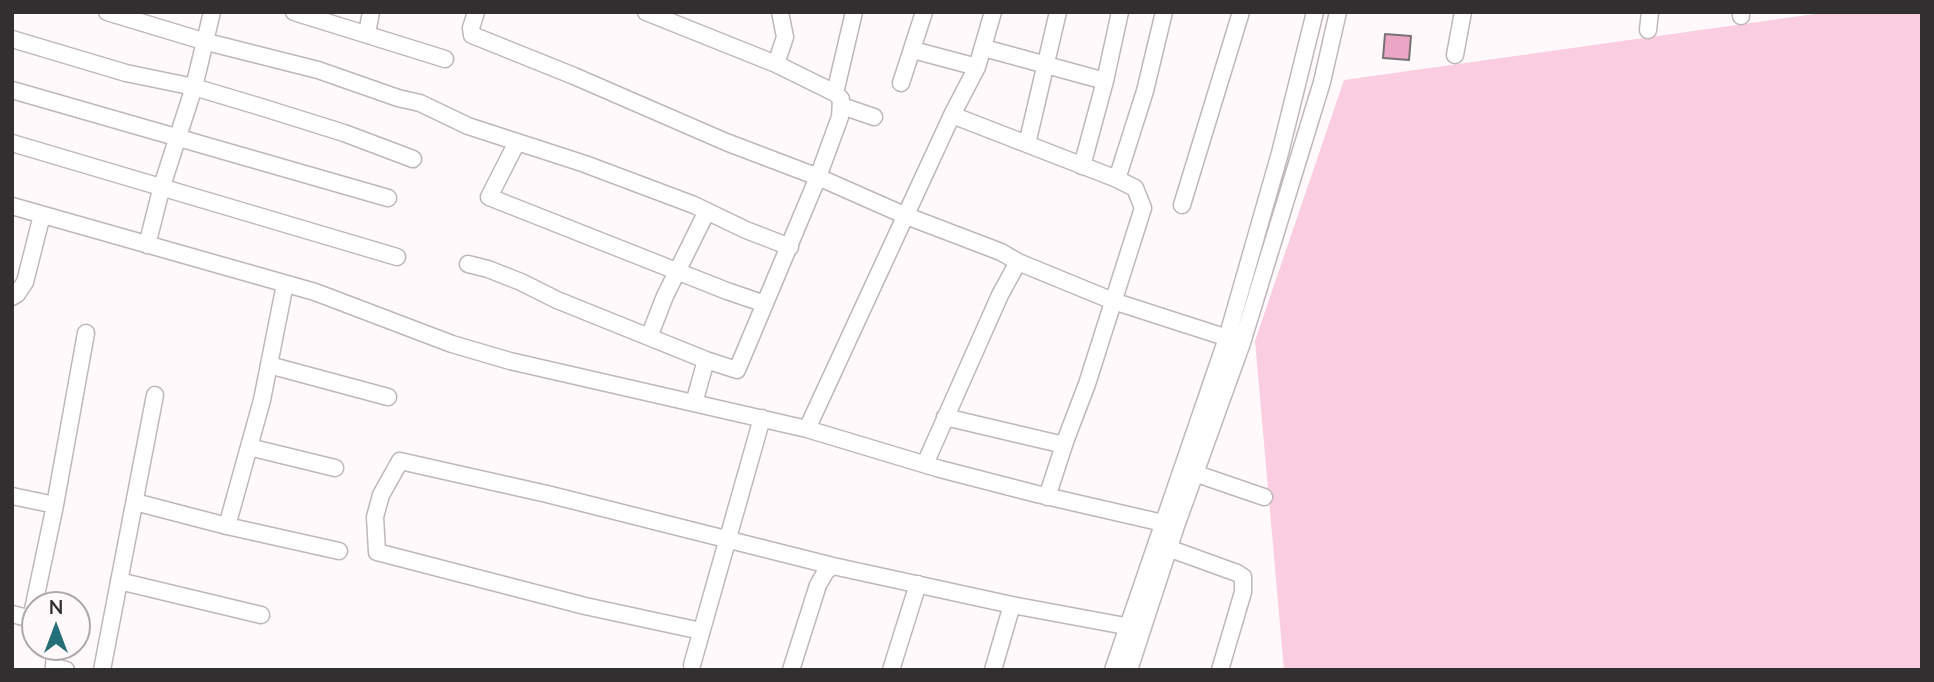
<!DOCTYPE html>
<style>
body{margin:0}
#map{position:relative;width:1934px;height:682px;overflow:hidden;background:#fff9fc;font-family:Lato,sans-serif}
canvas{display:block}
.frame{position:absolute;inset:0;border:14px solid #322f30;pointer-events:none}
.north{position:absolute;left:21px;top:591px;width:70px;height:70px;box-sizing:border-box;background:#fff9fc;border:2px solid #ada8aa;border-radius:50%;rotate:0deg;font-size:19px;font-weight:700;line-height:28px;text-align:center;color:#322f30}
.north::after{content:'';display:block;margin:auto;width:24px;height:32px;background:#256f78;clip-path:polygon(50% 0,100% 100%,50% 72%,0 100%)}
</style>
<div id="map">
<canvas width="1934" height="682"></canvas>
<div class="frame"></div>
<div class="north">N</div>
</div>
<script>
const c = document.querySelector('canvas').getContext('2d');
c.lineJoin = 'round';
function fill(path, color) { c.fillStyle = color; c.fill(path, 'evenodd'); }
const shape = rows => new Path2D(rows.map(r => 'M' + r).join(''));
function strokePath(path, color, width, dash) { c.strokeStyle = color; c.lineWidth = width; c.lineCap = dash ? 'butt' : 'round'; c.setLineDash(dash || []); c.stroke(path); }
fill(shape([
 [1829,12,1922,12,1922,670,1284,670,1255,341,1344,80]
]), '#facee0');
const building = shape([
 [1385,34,1411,36,1409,60,1383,58,1385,34]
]);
fill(building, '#eca6c5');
strokePath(building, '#787174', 2);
const minor = shape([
 [107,12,203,41,318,70,398,98,420,103,468,126,585,164,694,205,746,230,790,247],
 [294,12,445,59],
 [476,12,471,28,472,35,574,76,726,142,818,177,904,215,1001,252,1018,262,1000,295,925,464],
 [1741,16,1741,12],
 [1648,30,1650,12],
 [367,33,371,12],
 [12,39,126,73,194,87,261,107,344,133,413,159],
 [984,48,1105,81],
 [913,50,977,67],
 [1455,55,1463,12],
 [776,64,785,37,780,12],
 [901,83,924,12],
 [12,90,388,198],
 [835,93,854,12],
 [842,106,874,117],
 [952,115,977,67,993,12],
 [517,142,489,197,727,291,765,304],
 [12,143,397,257],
 [1027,144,1058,12],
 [1082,166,1105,81,1120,12],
 [1117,179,1145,91,1164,12],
 [1182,205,1241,12],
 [12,206,315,292,452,344,510,361,807,429,940,469,1037,494,1176,526],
 [147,245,162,186,194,87,212,12],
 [1018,262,1113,301,1237,341],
 [468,264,488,269,521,282,557,300,706,360,737,370,818,177,840,117,841,99,835,93,776,64,646,12],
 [12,297,17,294,25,282,42,215],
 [649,337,665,296,707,211],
 [269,365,388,397],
 [694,403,706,360],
 [945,417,1064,445],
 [807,429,952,115,1117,179,1135,188,1143,208,1087,384,1066,439,1047,497],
 [249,447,335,468],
 [1197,474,1264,497],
 [12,496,55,505],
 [135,502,227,526,339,551],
 [227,526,262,400,285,284],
 [1168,548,1237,573,1243,577,1243,592,1220,670],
 [119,581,261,615],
 [12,614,35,620],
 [31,619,55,505,86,333],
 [701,631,585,606,377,552,375,517,381,495,400,461,547,494,833,566],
 [55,647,54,667,66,670],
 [692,665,762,418],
 [102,670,155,395],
 [791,670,818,585,826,571,833,566,1012,605,1136,628],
 [891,670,918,584],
 [993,670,1012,605],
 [1113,670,1227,338,1280,153,1315,12],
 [1129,670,1176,526,1242,343,1322,82,1338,12]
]);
strokePath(minor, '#bfb7ba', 19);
strokePath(minor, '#fff', 16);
</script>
